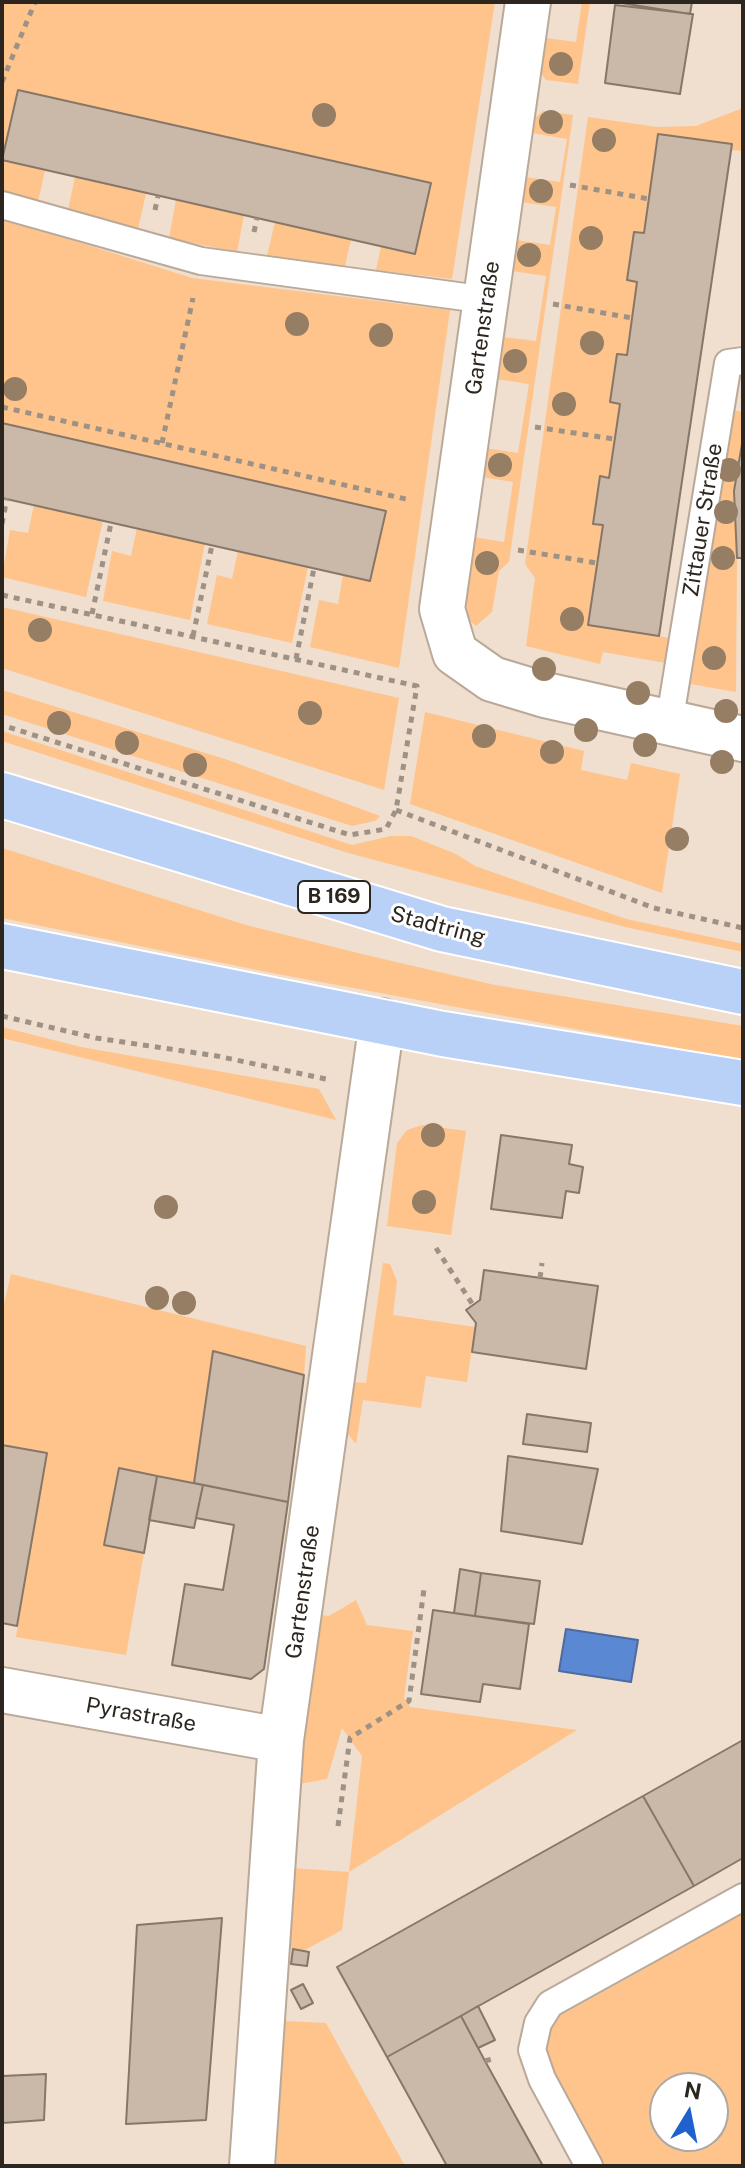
<!DOCTYPE html>
<meta charset="utf-8">
<style>
body{margin:0}
#map{position:relative;width:745px;height:2168px;overflow:hidden;background:#f0dece;font-family:"Public Sans",sans-serif}
canvas{display:block}
.frame{position:absolute;inset:0;border:4px solid #2c261f;pointer-events:none}
.north{position:absolute;left:649px;top:2072px;width:80px;height:80px;box-sizing:border-box;background:#fff;border:2px solid #aba8a5;border-radius:50%;rotate:10deg;font-size:22px;font-weight:700;line-height:32px;text-align:center;color:#2c261f}
.north::after{content:'';display:block;margin:auto;width:28px;height:36px;background:#2061cd;clip-path:polygon(50% 0,100% 100%,50% 72%,0 100%)}
</style>
<div id="map">
<canvas width="745" height="2168"></canvas>
<div class="frame"></div>
<div class="north">N</div>
</div>
<script>
const c = document.querySelector('canvas').getContext('2d');
c.lineJoin = 'round';
function fill(path, color) { c.fillStyle = color; c.fill(path, 'evenodd'); }
const shape = rows => new Path2D(rows.map(r => 'M' + r).join(''));
function strokePath(path, color, width, dash) { c.strokeStyle = color; c.lineWidth = width; c.lineCap = dash ? 'butt' : 'round'; c.setLineDash(dash || []); c.stroke(path); }
function drawText(font, color, halo, rows, align = 'center') {
  c.font = font + ' "Public Sans",sans-serif'; c.lineWidth = 6; c.setLineDash([]); c.textBaseline = 'middle'; c.strokeStyle = halo; c.fillStyle = color; for (const [text, x, y, turn = 0] of rows) {
    c.save(); c.translate(x, y); c.rotate((+turn || 0) * Math.PI / 180); c.textAlign = isNaN(turn) ? turn : align; if (halo) c.strokeText(text, 0, 0); c.fillText(text, 0, 0); c.restore();
  }
}
fill(shape([
 [2,2,495,2,452,279,376,270,381,246,415,253,430,183,18,90,2,160],
 [582,2,590,2,578,84,546,80,540,72,546,38,576,42],
 [743,108,743,151,731,150,731,144,658,134,644,233,634,232,627,280,637,282,627,355,617,355,610,401,620,404,609,478,600,476,593,523,603,525,588,625,670,638,666,663,603,652,600,664,526,646,535,578,525,564,588,117,657,127,696,126],
 [543,111,573,115,509,562,499,571,492,612,476,626,463,615,473,537,504,542,513,482,482,477,485,448,518,453,529,384,496,379,502,337,536,341,546,276,512,271,516,240,550,245,556,207,521,202,525,177,560,182,567,139,532,133,535,118],
 [2,160,45,170,38,202,2,192],
 [75,177,146,193,138,229,68,210],
 [176,200,244,215,237,252,169,238],
 [2,218,192,278,450,310,399,668,310,647,319,600,338,604,343,575,370,581,386,511,2,423],
 [275,222,351,240,345,266,267,256],
 [733,410,743,412,743,438,734,491,737,558,736,692,691,684],
 [34,505,103,520,86,597,2,577,10,530,28,533],
 [137,528,205,543,190,620,103,601,112,551,131,556],
 [238,551,308,567,292,643,207,624,217,575,232,579],
 [2,607,399,698,384,790,2,668],
 [2,690,228,760,380,816,375,821,352,826,2,714],
 [425,712,584,751,581,770,627,780,631,763,680,774,662,893,410,804],
 [2,731,352,845,391,836,411,836,456,854,475,866,626,919,743,944,743,952,625,927,345,852,2,741],
 [2,848,246,925,366,955,495,985,743,1026,743,1060,272,973,2,918],
 [2,1027,81,1047,319,1089,336,1120,2,1038],
 [422,1125,466,1131,451,1235,387,1226,397,1143,407,1130],
 [383,1263,390,1264,397,1281,393,1315,475,1327,467,1382,426,1376,421,1408,363,1400,356,1444,344,1429,350,1382,366,1383],
 [11,1274,306,1346,304,1375,213,1351,194,1483,120,1469,144,1553,126,1655,16,1637,47,1453,2,1445,2,1313],
 [356,1600,367,1625,413,1631,404,1698,410,1707,577,1730,349,1872,342,1930,303,1951,284,1948,292,1868,349,1872,362,1756,342,1728,327,1779,299,1784,301,1727,320,1615,329,1616],
 [743,1907,743,2166,604,2166,547,2059,545,2040,552,2020,648,1967,657,1955],
 [665,2088,713,2088,713,2136,665,2136],
 [284,2021,326,2023,405,2166,276,2166]
]), '#fec48b');
const water = shape([
 [566,1629,638,1640,631,1682,559,1671,566,1629]
]);
fill(water, '#5b88d3');
strokePath(water, '#4d6b9d', 2);
const building = shape([
 [615,2,692,2,690,14,615,2],
 [615,5,693,14,680,94,605,83,615,5],
 [18,90,431,183,415,254,2,160,18,90],
 [658,134,732,144,659,636,588,625,603,525,593,524,600,476,609,478,620,404,610,402,617,354,627,355,637,282,627,280,634,232,644,233,658,134],
 [2,423,386,511,370,581,2,498,2,423],
 [743,438,743,558,737,558,734,491,743,438],
 [501,1135,572,1145,569,1164,583,1167,579,1193,566,1191,562,1218,491,1209,501,1135],
 [484,1270,598,1286,586,1369,472,1352,476,1323,466,1310,480,1300,484,1270],
 [213,1351,304,1375,288,1502,194,1483,213,1351],
 [527,1414,591,1423,587,1452,523,1444,527,1414],
 [2,1445,47,1453,17,1626,2,1623,2,1445],
 [508,1456,598,1469,582,1544,501,1531,508,1456],
 [119,1468,157,1476,144,1553,104,1545,119,1468],
 [157,1476,203,1485,194,1528,149,1520,157,1476],
 [203,1485,288,1502,264,1669,251,1679,172,1665,185,1584,223,1590,234,1525,196,1518,203,1485],
 [460,1569,481,1573,475,1616,454,1613,460,1569],
 [481,1573,540,1581,534,1624,475,1616,481,1573],
 [433,1610,529,1624,520,1689,483,1684,480,1702,421,1694,433,1610],
 [743,1740,743,1858,694,1886,643,1796,743,1740],
 [643,1796,694,1886,387,2057,337,1967,643,1796],
 [222,1918,206,2120,126,2124,137,1925,222,1918],
 [293,1949,309,1952,307,1966,291,1964,293,1949],
 [303,1984,313,2003,301,2009,291,1990,303,1984],
 [478,2006,495,2040,478,2048,461,2016,478,2006],
 [461,2016,485,2061,543,2166,447,2166,387,2057,461,2016],
 [46,2074,44,2120,2,2123,2,2076,46,2074]
]);
fill(building, '#cab9a9');
strokePath(building, '#877768', 2);
const lane = shape([
 [2,205,201,261,487,300],
 [669,724,728,363,743,361],
 [589,2166,542,2079,532,2050,538,2023,550,2004,743,1897]
]);
const street = shape([
 [528,2,442,609,455,653,492,679,545,695,743,739],
 [2,1690,281,1740],
 [252,2166,281,1740,382,1021]
]);
const primary = shape([
 [2,795,442,929,743,992],
 [2,946,443,1034,743,1083]
]);
strokePath(lane, '#baa999', 30);
strokePath(street, '#baa999', 48);
strokePath(primary, '#fff', 48);
strokePath(shape([
 [2,82,35,2],
 [570,185,649,199],
 [155,210,158,196],
 [254,232,257,218],
 [553,304,632,318],
 [2,407,410,500],
 [535,427,614,439],
 [162,443,193,298],
 [2,524,7,498],
 [518,550,597,563],
 [2,595,417,686,396,810,386,829,350,835,2,725],
 [92,614,111,523],
 [193,636,212,545],
 [296,659,314,568],
 [396,810,654,908,743,928],
 [2,1016,96,1038,217,1056,326,1079],
 [436,1248,473,1305],
 [540,1278,542,1263],
 [338,1826,350,1738,409,1701,424,1589],
 [485,2061,496,2058]
]), '#9e9185', 5, [6, 6]);
strokePath(lane, '#fff', 26);
strokePath(street, '#fff', 44);
strokePath(primary, '#b9d0f7', 44);
c.fillStyle = '#967e65';
for (const [x, y] of [
 [561,64],
 [324,115],
 [551,122],
 [604,140],
 [541,191],
 [591,238],
 [529,255],
 [297,324],
 [381,335],
 [592,343],
 [515,361],
 [15,389],
 [564,404],
 [500,465],
 [729,470],
 [726,512],
 [723,558],
 [487,563],
 [572,619],
 [40,630],
 [714,658],
 [544,669],
 [638,693],
 [726,711],
 [310,713],
 [59,723],
 [586,730],
 [484,736],
 [127,743],
 [645,745],
 [552,752],
 [722,762],
 [195,765],
 [677,839],
 [433,1135],
 [424,1202],
 [166,1207],
 [157,1298],
 [184,1303]
]) { c.beginPath(); c.arc(x, y, 12, 0, 2 * Math.PI); c.fill(); }
for (const [x, y, w] of [
 [334,897,72]
]) { const box = new Path2D(); box.roundRect(x - w / 2, y - 16, w, 32, 6); c.fillStyle = '#fff'; c.fill(box); strokePath(box, '#2c261f', 2); }
drawText('bold 20px', '#2c261f', null, [
 ["B 169",334,897]
]);
drawText('22px', '#2c261f', '#fff', [
 ["Gartenstraße",483,328,-82],
 ["Zittauer Straße",703,520,-81],
 ["Stadtring",438,926,15],
 ["Gartenstraße",303,1592,-82],
 ["Pyrastraße",141,1715,10]
]);
</script>
